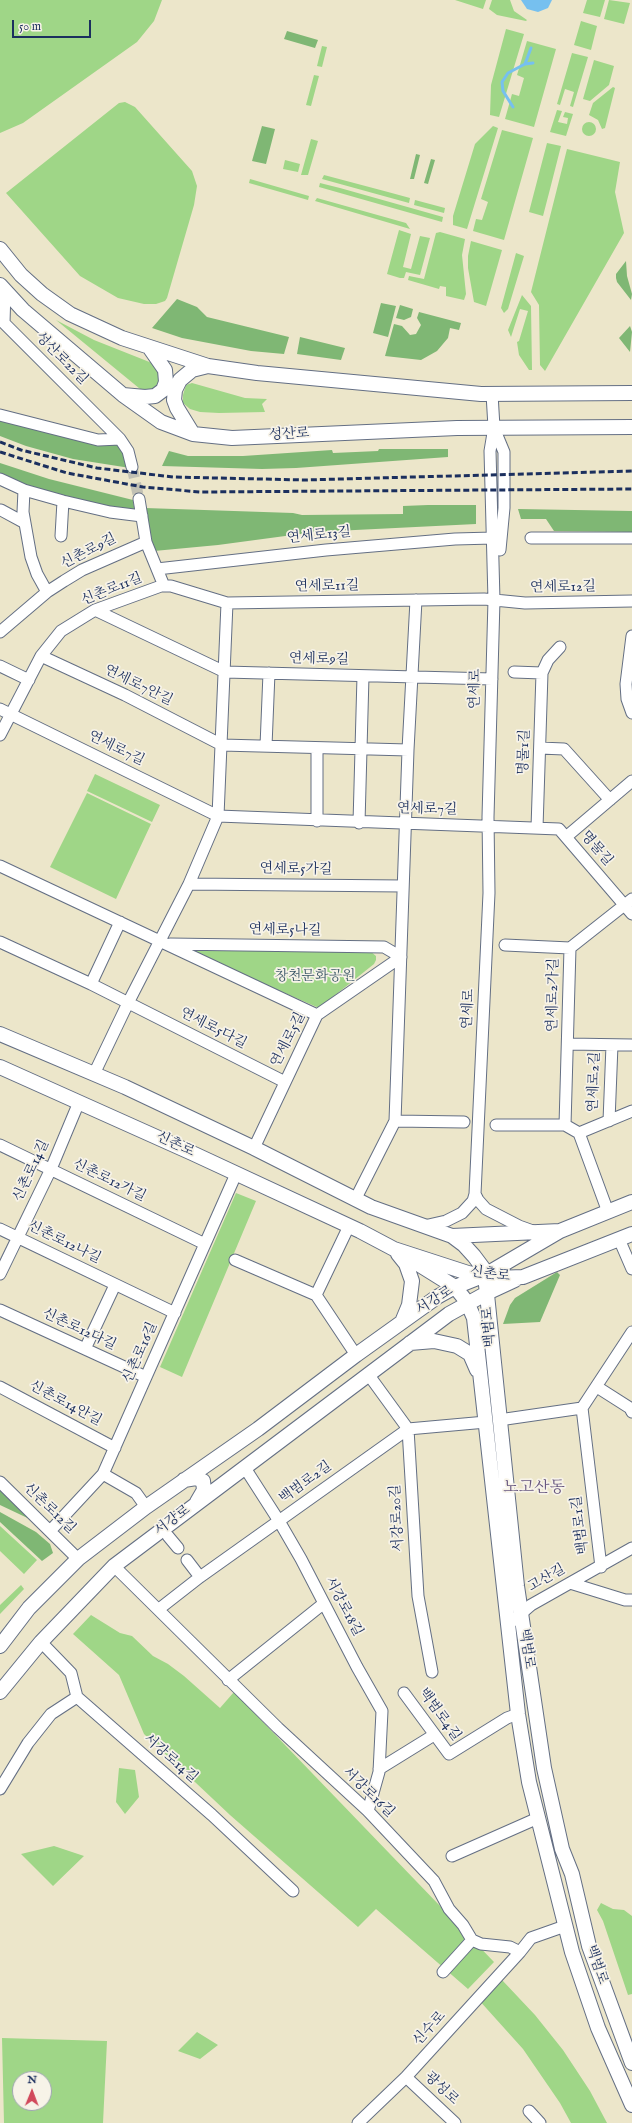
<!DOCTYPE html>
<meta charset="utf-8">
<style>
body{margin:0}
#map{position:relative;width:632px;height:2123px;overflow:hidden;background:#ece6ca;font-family:"IM FELL English",serif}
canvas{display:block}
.north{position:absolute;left:12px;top:2071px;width:40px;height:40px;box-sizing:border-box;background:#f7f3e8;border:1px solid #9fa5b1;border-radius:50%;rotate:1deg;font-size:11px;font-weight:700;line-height:16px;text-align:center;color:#1b2f5e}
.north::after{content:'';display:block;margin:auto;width:14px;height:18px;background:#d1495b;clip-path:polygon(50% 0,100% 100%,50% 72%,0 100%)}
.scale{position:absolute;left:12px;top:20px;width:79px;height:18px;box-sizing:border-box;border:2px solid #1b2f5e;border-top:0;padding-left:5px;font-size:12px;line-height:14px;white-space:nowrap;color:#1b2f5e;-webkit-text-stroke:3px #f7f3e8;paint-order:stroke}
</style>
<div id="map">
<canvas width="632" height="2123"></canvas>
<div class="north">N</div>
<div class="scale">50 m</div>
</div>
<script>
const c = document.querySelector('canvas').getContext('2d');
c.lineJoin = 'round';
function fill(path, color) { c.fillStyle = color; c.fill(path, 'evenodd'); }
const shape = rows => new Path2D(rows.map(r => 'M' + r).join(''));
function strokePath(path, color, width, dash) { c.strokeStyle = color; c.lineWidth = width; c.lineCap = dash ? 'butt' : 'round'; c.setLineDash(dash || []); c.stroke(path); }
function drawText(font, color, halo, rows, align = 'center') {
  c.font = font + ' "IM FELL English","Noto Serif KR",serif'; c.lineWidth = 3.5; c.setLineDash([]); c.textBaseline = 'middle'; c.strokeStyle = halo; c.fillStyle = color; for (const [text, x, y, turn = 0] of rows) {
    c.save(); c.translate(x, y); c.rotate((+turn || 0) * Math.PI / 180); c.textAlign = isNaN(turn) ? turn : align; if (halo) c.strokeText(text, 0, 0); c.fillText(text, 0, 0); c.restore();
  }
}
fill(shape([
 [0,0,162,0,154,21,137,42,23,123,0,133],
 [455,0,486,0,483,9],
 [492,0,510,0,514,11,527,20,526,21,497,15,489,9],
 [587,0,605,0,600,17,583,13],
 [609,0,630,3,624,24,604,19],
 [581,21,597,26,591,50,574,45],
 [506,29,524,34,499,117,490,115,491,85],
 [527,41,556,49,534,127,505,119,512,94,519,96,524,78,517,75],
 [322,46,327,47,322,67,317,66],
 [572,53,588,57,573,107,570,106,574,92,565,89,560,105,557,104],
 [594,60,614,66,609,85,590,101,583,99],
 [314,75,319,76,311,106,306,105],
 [613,87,615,88,605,128,602,129,598,120,589,115,593,103],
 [125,102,135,107,192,171,197,186,194,205,167,298,165,301,156,304,144,304,118,298,80,276,6,193,119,103],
 [557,110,562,111,558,122,567,124,568,118,563,117,565,112,573,114,566,136,550,132],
 '582 129a7 7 0 1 1 14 0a7 7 0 1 1-14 0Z',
 [493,126,498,128,467,229,453,225,453,216,475,144],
 [502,130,533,138,504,240,473,231,476,219,482,220,488,202,481,199],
 [311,139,318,141,308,175,301,175],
 [547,143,561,146,549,193,546,192,549,193,543,216,529,212],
 [567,149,620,162,615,192,624,233,545,371,540,365,539,305,531,292],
 [285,160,300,164,298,172,283,169],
 [324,175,388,192,410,198,409,203,322,179],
 [250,179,309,196,308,200,249,183],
 [320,183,340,188,339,192,340,188,443,217,442,222,319,187],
 [317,198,406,223,410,229,315,201],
 [415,200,445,208,444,213,414,205],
 [399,230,411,234,403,267,411,269,420,236,430,238,420,275,406,272,404,278,400,278,387,274],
 [440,232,465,239,462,255,466,294,464,300,446,296,446,287,440,286,439,289,408,280,409,276,424,279,436,233],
 [471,241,502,250,486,306,474,302,468,268,468,256],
 [516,253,524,256,508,309,504,313,501,308],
 [522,295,531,306,532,370,529,370,519,355,517,342,519,341,528,311,520,309,511,337,508,330],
 [56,320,94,340,157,365,160,388,145,393],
 [192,383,245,398,267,399,262,404,265,412,219,413,200,412,190,409,183,403,183,395,186,385],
 [95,774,160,805,152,822,87,791],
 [87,793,151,824,116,899,50,867],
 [182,948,370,951,376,956,376,960,374,964,319,1008],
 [236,1193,256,1201,182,1377,160,1367],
 [0,1526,37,1560,24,1574,0,1551],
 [21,1585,24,1589,0,1614,0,1605],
 [91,1615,120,1633,132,1636,153,1656,168,1664,184,1676,220,1708,234,1692,494,1962,468,1989,376,1909,358,1927,230,1815,144,1734,119,1675,73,1634],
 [119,1768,135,1770,139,1797,125,1814,116,1802],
 [54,1846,84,1856,53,1886,21,1854],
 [601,1903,613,1909,624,1910,632,1916,632,1994,628,1995,603,1921,597,1910],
 [502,1980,535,2015,563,2050,590,2091,607,2123,571,2123,560,2103,523,2049,478,1999],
 [197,2032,218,2045,200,2059,178,2051],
 [2,2038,107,2041,103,2123,4,2123],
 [20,2079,44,2079,44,2103,20,2103]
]), '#9fd687');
fill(shape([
 [287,31,318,40,315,48,284,39],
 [262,126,275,129,266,164,252,161],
 [416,154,420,155,414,179,410,179],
 [431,159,435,160,428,184,424,183],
 [626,261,627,276,632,294,631,300,617,282,616,278,616,274],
 [177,299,197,307,207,317,289,337,284,354,251,351,182,338,152,328],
 [381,303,396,306,388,337,373,333],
 [400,305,413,309,411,317,404,320,396,318],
 [419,312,461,323,459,330,450,328,448,338,437,351,421,360,385,356,394,324,402,326,410,335,416,334,421,325,417,318],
 [630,326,632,332,630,352,619,338],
 [300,337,345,348,341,360,297,354],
 [0,417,119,443,130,468,73,459,26,446,0,436],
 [379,449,448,449,448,457,296,468,262,469,162,466,169,451,188,456,243,456,332,450,333,453,378,451],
 [0,463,49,479,133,500,135,513,32,488,0,476],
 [428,505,476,505,476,524,315,532,218,545,154,551,145,508,293,513,302,515,403,514,403,506],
 [518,509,632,511,632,532,554,531,546,519,521,519],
 [557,1272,560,1275,540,1322,503,1324,510,1305,515,1298],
 [0,1489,36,1522,0,1505],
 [0,1512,36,1532,50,1544,53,1553,42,1561,0,1522]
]), '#7fb774');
fill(shape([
 [521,0,552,0,548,8,538,12,527,9]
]), '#76c0ef');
strokePath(shape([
 [525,64,533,63],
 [513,107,503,91,502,82,508,73,525,64,531,48]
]), '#76c0ef', 3);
strokePath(shape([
 [132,467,139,499]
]), '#c2c1b4', 11, [11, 5.5]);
const minor = shape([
 [5,290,4,323,120,439,128,451,132,467],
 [0,415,98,440,120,439],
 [494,428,504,452,504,508,500,550],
 [0,479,24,490,63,501,110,512,142,516],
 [24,490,23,512,31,557,37,574,47,592],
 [139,499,146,542,164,586],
 [1,510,25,523],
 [61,536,63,501],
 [531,538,632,538],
 [157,569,326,550,455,539,493,538],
 [95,610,225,672,492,679],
 [0,632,47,592,64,581,82,570,146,542],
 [632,636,626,684,627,699,632,713],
 [41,656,125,695,222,745,408,750],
 [0,666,29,680],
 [514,672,542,673],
 [0,709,218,816,559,829,632,914],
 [0,735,41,656,61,631,95,610,161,586,171,586,227,603,484,599,525,603,632,601],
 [266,746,269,673],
 [540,748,564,749,610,800],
 [317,821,317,748],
 [359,823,363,676],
 [537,828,542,673,548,660,560,647],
 [566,837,632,781],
 [0,866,317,1015],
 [189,884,403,886],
 [0,942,91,984,285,1082],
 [170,944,384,947,401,957],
 [505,945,570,948,632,899],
 [91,984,120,922],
 [568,1044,632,1045],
 [94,1074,128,1003,189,884,218,816,227,603],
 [395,1121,464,1122],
 [609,1121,612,1045],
 [496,1125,565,1125,579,1133],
 [565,1125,570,948],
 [579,1133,608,1212],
 [579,1133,632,1111],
 [0,1145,205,1244],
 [254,1148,317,1015,401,957],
 [475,1194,478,1200,486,1209,519,1226,533,1231],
 [355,1200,395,1121,408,750,416,600],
 [424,1226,446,1221,462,1213,473,1201,475,1194,489,893,488,817,494,600,490,451,494,427,492,394],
 [0,1229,175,1313],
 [619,1239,632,1269],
 [235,1260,316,1295,356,1355],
 [0,1274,51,1169,79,1102],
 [316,1295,349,1226],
 [0,1310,146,1377],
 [85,1349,115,1285],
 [368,1374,408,1429,418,1596,432,1672],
 [0,1387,115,1448],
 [597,1387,630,1408,632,1412],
 [582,1408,601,1567],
 [499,1420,582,1408,632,1332],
 [245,1468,279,1521,301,1559,357,1667,382,1711,379,1772,368,1811],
 [103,1474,136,1493,146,1507],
 [0,1482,78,1559],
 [51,1530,103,1474,236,1174],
 [168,1536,178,1548],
 [187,1560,200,1577],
 [114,1566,278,1728,368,1811,434,1881,449,1909,463,1925,472,1940,481,1944,510,1947,520,1952,531,1938,565,1926],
 [570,1583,625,1600,632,1600],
 [159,1609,200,1577,408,1429,486,1422],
 [509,1624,531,1605,632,1548],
 [41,1642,71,1673,77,1697,212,1815,293,1891],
 [228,1680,323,1604],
 [404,1693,449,1754,507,1718,518,1714],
 [379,1769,434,1735],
 [0,1789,28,1743,51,1714,77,1697],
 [452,1856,538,1818],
 [443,1972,472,1940],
 [406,2077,455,2123],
 [529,2111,540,2123],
 [358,2123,406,2077,520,1952]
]);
const major = shape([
 [0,249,21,275,42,294,70,314,122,338,208,366,257,373,481,394,632,393],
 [0,285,23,310,123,395,161,422,193,434,232,438,457,428,632,427],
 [123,395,145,397,155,396,163,390,166,382,165,370,149,347],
 [193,434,177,408,174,400,175,390,180,380,192,370,208,366],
 [0,1034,125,1087,254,1148,371,1207,452,1236,560,1231,632,1202],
 [0,1067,192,1153,360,1231,394,1249,468,1273,495,1278,523,1277,632,1234],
 [452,1236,464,1245,474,1256,483,1268,485,1275,517,1586,544,1768,562,1849,572,1874,589,1946,632,2063],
 [394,1249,455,1287,467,1302,474,1318,518,1714,529,1782,572,1952,598,2028,632,2105],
 [398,1254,406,1264,412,1281,409,1305,402,1322],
 [410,1343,434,1341,457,1346,470,1354,477,1370],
 [184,1480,196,1478,203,1481,204,1490,197,1502],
 [0,1646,29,1608,78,1559,146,1507,258,1429,356,1355,437,1297,455,1287,485,1275,560,1231],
 [0,1692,41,1642,114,1566,449,1314,487,1293,515,1280]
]);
strokePath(minor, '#646f84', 13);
strokePath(major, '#646f84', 16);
strokePath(minor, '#fff', 11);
strokePath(major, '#fff', 14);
strokePath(shape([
 [0,442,21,450,97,468,173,477,305,480,632,471],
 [0,452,67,473,143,487,200,492,632,489]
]), '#1b2f5e', 3, [6, 3]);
drawText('14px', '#1b2f5e', '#f7f3e8', [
 ["성산로22길",61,359,45],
 ["성산로",289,435,-3],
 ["연세로13길",319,536,-6],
 ["신촌로9길",89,552,-27],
 ["연세로11길",327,587,-1],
 ["연세로12길",563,588,-1],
 ["신촌로11길",112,590,-22],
 ["연세로9길",319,660,1],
 ["연세로7안길",138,686,26],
 ["연세로",476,689,-89],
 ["연세로7길",116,749,26],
 ["명물1길",525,752,-88],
 ["연세로7길",427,810,1],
 ["명물길",596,849,49],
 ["연세로5가길",296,870,1],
 ["연세로5나길",285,931,1],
 ["연세로2가길",554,995,-89],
 ["연세로",469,1009,-87],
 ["연세로5다길",213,1029,27],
 ["연세로5길",289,1040,-63],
 ["연세로2길",595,1082,-88],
 ["신촌로",175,1145,25],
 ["신촌로14길",32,1171,-65],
 ["신촌로12가길",109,1181,26],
 ["신촌로12나길",64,1243,26],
 ["신촌로",490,1275,7],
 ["서강로",435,1301,-33],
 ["백범로",490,1327,-95],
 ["신촌로12다길",79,1330,25],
 ["신촌로16길",141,1353,-66],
 ["신촌로14안길",65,1404,28],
 ["백범로2길",306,1483,-36],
 ["신촌로12길",49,1509,44],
 ["서강로20길",398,1518,-93],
 ["서강로",173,1521,-37],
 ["백범로1길",581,1525,-97],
 ["고산길",547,1579,-30],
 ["서강로18길",343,1607,62],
 ["백범로",526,1649,82],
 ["백범로4길",439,1715,54],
 ["서강로14길",170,1759,41],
 ["서강로16길",368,1793,44],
 ["백범로",596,1965,71],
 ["신수로",430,2029,-48],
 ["광성로",441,2089,43]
]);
drawText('14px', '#3c5968', '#f7f3e8', [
 ["창천문화공원",315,977]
]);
drawText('16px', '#675780', '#f7f3e8', [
 ["노고산동",534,1489]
]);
</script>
